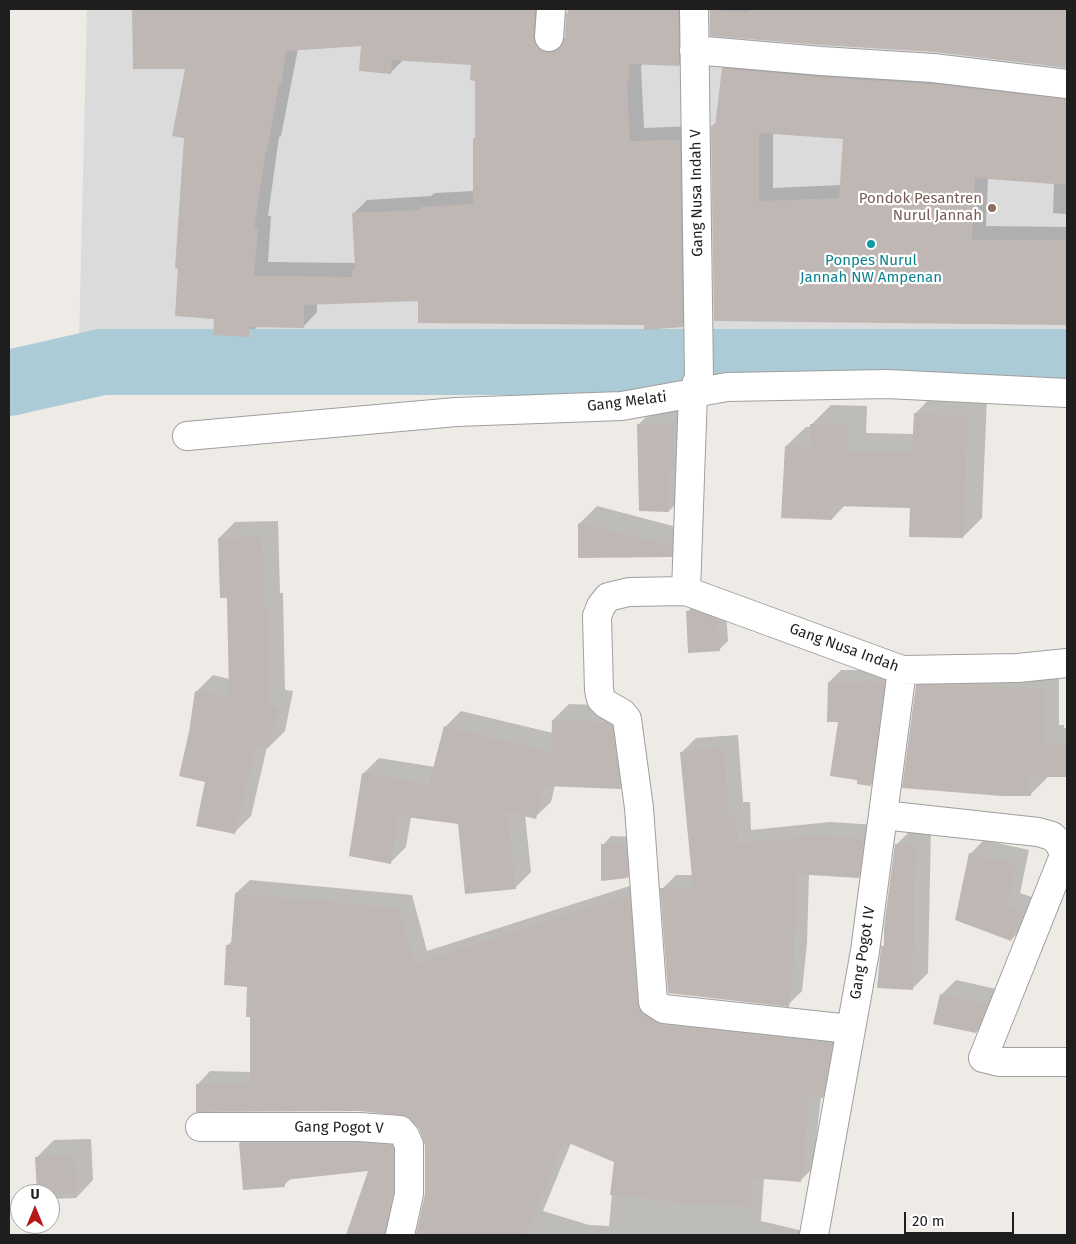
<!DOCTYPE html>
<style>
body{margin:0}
#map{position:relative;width:1076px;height:1244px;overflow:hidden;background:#eeebe6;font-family:"Fira Sans",sans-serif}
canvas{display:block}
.frame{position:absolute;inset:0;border:10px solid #1e1e1e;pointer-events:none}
.north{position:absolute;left:10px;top:1184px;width:50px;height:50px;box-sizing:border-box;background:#fff;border:1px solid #a5a5a5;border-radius:50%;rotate:0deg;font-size:14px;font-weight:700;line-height:20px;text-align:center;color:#1e1e1e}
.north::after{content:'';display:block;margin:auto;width:18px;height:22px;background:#b41918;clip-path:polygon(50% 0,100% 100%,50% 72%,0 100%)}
.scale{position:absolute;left:904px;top:1212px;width:110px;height:22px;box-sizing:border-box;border:2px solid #1e1e1e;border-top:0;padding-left:6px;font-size:15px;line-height:18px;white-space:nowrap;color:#1e1e1e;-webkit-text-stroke:4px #fff;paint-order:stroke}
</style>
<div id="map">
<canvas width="1076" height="1244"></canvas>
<div class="frame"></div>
<div class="north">U</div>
<div class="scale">20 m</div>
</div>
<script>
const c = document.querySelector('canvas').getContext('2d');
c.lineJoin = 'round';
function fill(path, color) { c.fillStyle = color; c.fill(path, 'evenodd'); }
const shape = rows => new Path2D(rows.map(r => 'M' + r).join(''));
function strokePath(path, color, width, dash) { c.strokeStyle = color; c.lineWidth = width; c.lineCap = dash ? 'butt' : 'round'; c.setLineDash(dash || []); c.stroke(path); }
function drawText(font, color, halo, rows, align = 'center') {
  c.font = font + ' "Fira Sans",sans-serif'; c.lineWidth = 4.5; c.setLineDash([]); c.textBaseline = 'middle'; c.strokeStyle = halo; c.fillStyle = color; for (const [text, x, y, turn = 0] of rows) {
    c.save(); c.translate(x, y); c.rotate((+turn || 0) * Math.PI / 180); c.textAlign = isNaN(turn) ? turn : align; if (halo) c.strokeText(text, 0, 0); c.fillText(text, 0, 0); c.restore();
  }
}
fill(shape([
 [87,9,1067,9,1067,371,816,381,78,384]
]), '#dcdbdb');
fill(shape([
 [133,9,548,9,562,39,566,38,568,9,692,9,693,51,679,65,643,63,641,67,644,128,694,126,696,312,682,326,645,324,419,299,317,303,317,312,303,327,258,326,248,336,215,318,185,136,186,67,134,68],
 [362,45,391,72,403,60,472,64,476,79,474,191,435,193,431,196,367,200,353,214,356,263,268,262,271,216,268,216,279,137,281,136,298,49],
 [711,9,1067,9,1067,67,935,51,711,35],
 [738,55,1067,84,1067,214,1053,213,1054,183,988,178,986,226,1067,227,1067,322,1065,324,715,320,712,126,716,123,723,69],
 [773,133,844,137,841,185,773,188],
 [934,394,987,397,982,518,963,537,911,507,845,505,832,519,786,446,806,427,812,427,812,424,831,405,867,406,866,433,914,434,915,414],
 [690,407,686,494,669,511,638,425,655,408],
 [597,506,688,530,688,539,671,556,580,557,580,523],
 [278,521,280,593,283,593,285,690,293,691,285,731,269,747,267,747,251,816,235,832,206,781,190,732,197,691,213,675,230,679,228,596,219,538,235,522],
 [696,603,726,611,728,641,719,650,687,612],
 [934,669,1059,671,1059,725,1064,725,1064,728,1067,728,1067,776,1047,776,1047,778,1030,795,917,686],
 [841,670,896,670,883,772,871,784,840,721,829,682],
 [569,704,622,706,636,771,620,787,555,785,551,802,535,817,525,815,531,872,515,888,459,823,411,817,406,847,390,863,363,774,379,758,435,767,445,727,461,711,553,733,553,720],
 [738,735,743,802,750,802,751,830,830,822,877,825,872,863,858,877,809,874,807,943,802,991,788,1005,662,889,676,875,693,875,682,752,696,738],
 [912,829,931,829,928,973,912,989,883,946,885,944,896,845],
 [611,836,634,837,636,869,628,877,603,845],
 [984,840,1029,850,1020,893,1035,898,1025,926,1011,940,970,854],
 [250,880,412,895,427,951,642,882,652,996,845,1030,835,1084,821,1097,813,1168,800,1181,764,1178,761,1221,820,1235,417,1235,426,1194,425,1138,420,1129,413,1119,401,1113,197,1085,210,1071,251,1072,252,1016,248,985,227,946,232,941,236,893],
 [571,1143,615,1162,609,1226,589,1225,543,1211],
 [956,980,1001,990,990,1017,976,1032,941,995],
 [253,1130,405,1132,406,1235,347,1235,370,1169,292,1178,284,1185,240,1143],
 [91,1139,93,1180,76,1198,50,1199,50,1194,39,1194,37,1157,54,1140]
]), '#0003');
strokePath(shape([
 [9,383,102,362,1067,362]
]), '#abccd6', 66);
fill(shape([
 [132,9,535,10,533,36,535,43,541,50,548,53,556,51,562,45,565,38,566,13,568,13,568,9,678,9,679,66,629,64,629,81,627,81,630,141,680,140,683,327,644,330,644,325,418,323,418,301,304,305,304,328,249,327,249,337,213,335,214,319,175,316,178,269,175,268,184,138,172,136,185,69,133,69],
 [361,46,359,71,391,74,392,60,471,65,470,80,475,81,475,138,473,138,473,204,420,207,420,210,352,213,355,269,352,270,352,277,254,276,258,230,254,229,266,151,267,151,279,85,281,85,286,51],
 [749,9,1067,9,1067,68,935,52,822,45,710,36,710,10,749,12],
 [722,68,820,77,932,84,1067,99,1067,185,975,178,972,240,1067,240,1066,325,714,321,711,126,715,126],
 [759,133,843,139,839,198,759,201],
 [914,413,968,416,963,538,909,537,910,508,833,506,832,520,781,518,785,446,810,447,810,424,848,425,847,452,912,453],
 [637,424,674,424,674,468,668,468,669,512,639,511],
 [578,523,672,546,672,557,578,558],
 [262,537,265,608,267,608,269,706,278,707,269,748,256,746,235,834,196,826,205,782,179,776,189,732,195,691,229,697,227,598,220,598,218,538],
 [686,611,695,611,718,619,720,651,688,653],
 [862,681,885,682,871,786,857,784,857,780,830,776,838,722,827,722,828,682,862,682],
 [916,685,1043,688,1043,742,1047,741,1047,745,1067,745,1067,777,1028,777,1031,796,1002,796,902,788],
 [552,720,606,722,612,725,621,789,544,786,536,819,507,812,516,889,465,894,458,824,398,816,391,864,349,856,362,773,429,784,444,726,551,752],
 [724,748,729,815,737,815,738,843,816,836,864,839,859,878,796,874,794,958,789,1007,668,993,660,888,693,888,680,752],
 [601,844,626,845,628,878,601,881],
 [895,844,915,845,913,990,877,988,881,946,884,946,884,927],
 [969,853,1016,864,1007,907,1022,912,1011,941,955,920],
 [235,893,399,908,414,964,630,894,637,1003,639,1010,645,1015,662,1025,833,1043,823,1098,810,1097,801,1182,752,1178,751,1207,666,1202,666,1200,610,1195,614,1162,564,1141,526,1235,416,1234,425,1194,425,1145,419,1129,407,1116,359,1111,196,1112,196,1084,250,1085,250,1017,246,1017,247,987,224,985,226,945,231,945],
 [940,994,987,1005,976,1033,933,1024],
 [239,1143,358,1143,392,1145,393,1148,393,1192,385,1235,346,1235,368,1171,284,1180,285,1187,243,1190],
 [74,1155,76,1194,37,1194,35,1157]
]), '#beb7b3');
const minor = shape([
 [694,9,699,377,693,393,686,591,629,592,608,597,601,606,597,616,599,690,601,699,606,704,622,713,627,719,639,808,653,1002,664,1009,850,1029],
 [549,37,551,9],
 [694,50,821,61,933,68,1067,84],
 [187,436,456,412,622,406,727,387,887,384,1067,393],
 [686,591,902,670,1018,668,1067,663],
 [883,815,1038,832,1052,836,1059,843,1063,851,1063,858,983,1058,999,1062,1067,1062],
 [200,1127,359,1127,400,1130,405,1136,409,1145,409,1194,400,1235],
 [814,1235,865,951,902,670]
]);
strokePath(minor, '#9f9f9f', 30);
strokePath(minor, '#fff', 28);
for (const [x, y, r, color] of [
 [992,208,5,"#8d6e63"],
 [871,244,5,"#0f9aa8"]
]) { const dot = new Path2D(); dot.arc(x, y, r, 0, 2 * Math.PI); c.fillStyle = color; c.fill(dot); strokePath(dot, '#fff', 2); }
drawText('15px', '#1e1e1e', '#fff', [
 ["Gang Nusa Indah V",697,193,-91],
 ["Gang Melati",627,402,-7],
 ["Gang Nusa Indah",844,648,20],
 ["Gang Pogot IV",863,953,-81],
 ["Gang Pogot V",339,1128,1]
]);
drawText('15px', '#785e54', '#fff', [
 ["Pondok Pesantren",982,199],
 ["Nurul Jannah",982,216]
], 'right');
drawText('15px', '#0d838f', '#fff', [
 ["Ponpes Nurul",871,261],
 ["Jannah NW Ampenan",871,278]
]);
</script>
